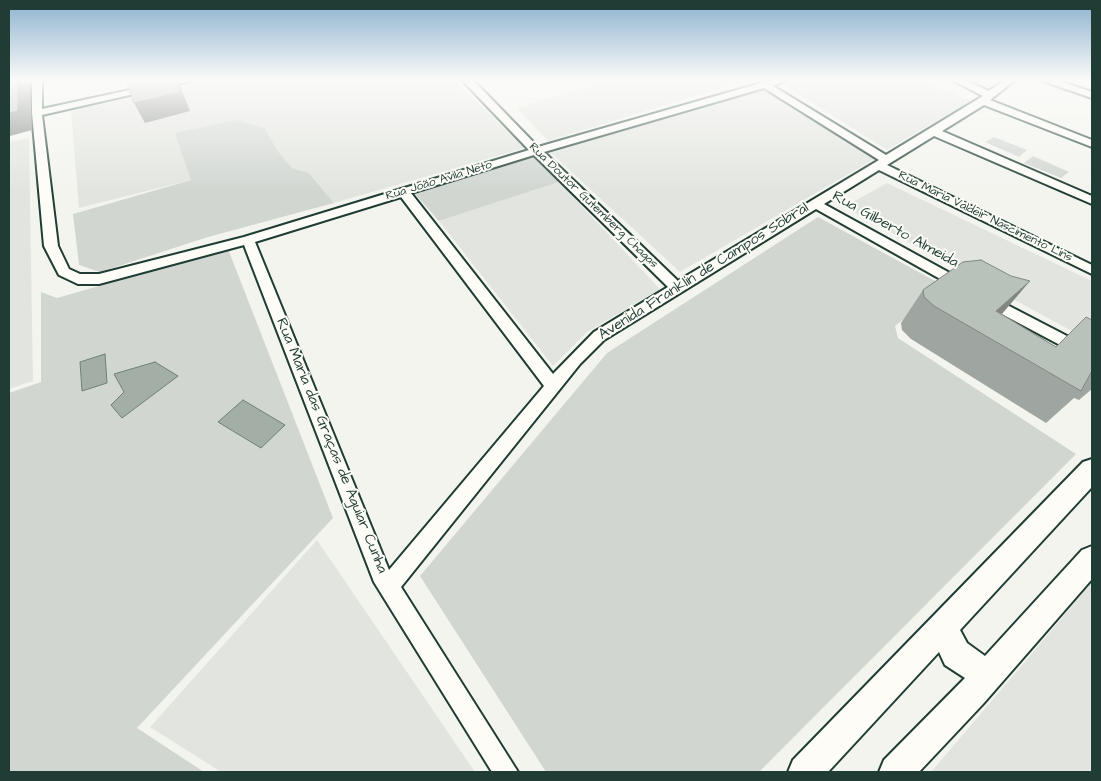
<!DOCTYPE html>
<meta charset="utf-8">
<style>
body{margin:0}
#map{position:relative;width:1101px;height:781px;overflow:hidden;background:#f4f4ef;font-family:"Architects Daughter",sans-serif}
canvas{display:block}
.frame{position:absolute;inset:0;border:10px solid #1f3d34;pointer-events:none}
</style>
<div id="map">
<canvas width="1101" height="781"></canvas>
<div class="frame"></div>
</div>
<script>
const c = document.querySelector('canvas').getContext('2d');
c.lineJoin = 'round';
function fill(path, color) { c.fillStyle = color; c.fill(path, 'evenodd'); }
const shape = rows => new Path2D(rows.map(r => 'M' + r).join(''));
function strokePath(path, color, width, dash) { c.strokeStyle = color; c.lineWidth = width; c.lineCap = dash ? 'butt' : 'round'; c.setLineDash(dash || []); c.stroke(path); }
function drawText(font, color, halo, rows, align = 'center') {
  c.font = font + ' "Architects Daughter",sans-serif'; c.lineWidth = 4; c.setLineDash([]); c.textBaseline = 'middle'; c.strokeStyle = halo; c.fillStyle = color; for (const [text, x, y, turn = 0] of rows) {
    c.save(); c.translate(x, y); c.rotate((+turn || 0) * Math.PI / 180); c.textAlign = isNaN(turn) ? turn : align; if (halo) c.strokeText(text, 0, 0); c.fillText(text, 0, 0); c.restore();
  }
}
fill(shape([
 [208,81,455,81,525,148,334,203,309,173,292,168,277,150,265,128,176,133,191,180,79,208,71,111],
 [607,81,744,81,548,141,517,108],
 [797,81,925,81,971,101,887,150,784,85],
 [763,90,876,158,680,272,550,152],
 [29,138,33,381,9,389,9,142],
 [559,182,660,289,587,332,553,366,439,221],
 [887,183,1092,281,1092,342,844,207],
 [317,540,475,772,221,772,150,727],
 [1092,582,1092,772,931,772,1023,664]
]), '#e2e5df');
fill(shape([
 [235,120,265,128,277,150,292,168,309,173,334,203,208,237,100,272,79,265,73,214,191,180,175,133],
 [994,137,1027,150,1019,157,985,142],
 [533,156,559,182,439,221,415,194],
 [1033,156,1069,172,1061,178,1024,163],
 [818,217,946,287,895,326,898,338,1076,454,759,772,546,772,420,576,607,353],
 [228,249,333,518,137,728,204,772,9,772,9,393,41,382,41,292,57,298]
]), '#d1d6d1');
const water = shape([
 [105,354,107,383,82,391,80,362,105,354],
 [155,362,178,376,122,418,111,405,124,392,114,374,155,362],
 [243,400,285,425,261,448,218,422,243,400]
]);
fill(water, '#a3aea7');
strokePath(water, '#6e8179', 1);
const minor = shape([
 [32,81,42,81,42,109,171,81,191,81,42,115,58,246,69,269,80,274,99,274,244,237,529,150,463,81,474,81,538,147,768,81,784,81,773,86,886,155,983,96,954,81,967,81,989,91,1003,81,1014,81,990,100,1092,140,1092,147,984,105,942,131,1092,196,1092,204,934,136,887,165,1092,265,1092,274,879,170,824,204,968,283,970,286,968,289,958,289,816,209,604,340,580,364,401,587,518,772,492,772,374,582,244,245,99,284,78,284,59,275,44,246,32,113,32,81],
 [764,88,879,160,678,281,544,152,764,88],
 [534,155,668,287,594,332,553,374,411,193,534,155],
 [401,197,544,386,389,570,255,242,401,197],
 [1043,81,1059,81,1092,92,1092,98,1043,81],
 [986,294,1092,349,1092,362,981,303,979,299,981,295,986,294]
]);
const secondary = shape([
 [1092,459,1092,487,960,630,967,643,985,656,1082,550,1092,546,1092,579,983,704,919,772,879,772,884,760,965,678,945,665,939,652,828,772,788,772,793,760,1083,462,1092,459]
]);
strokePath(minor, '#1f3d34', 4);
strokePath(secondary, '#1f3d34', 4);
fill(minor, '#fdfcf7');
fill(secondary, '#fdfcf7');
fill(shape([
 [923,290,1002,314,1056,347,1092,320,1092,389,1079,400,1074,398,1046,423,911,339,902,330,901,323]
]), '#9fa6a1');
fill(shape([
 [18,81,30,81,32,130,10,136,10,141,9,142,9,113],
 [176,81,178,81,190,111,145,123,134,103],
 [1030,281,1002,314,996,311]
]), '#828783');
const building = shape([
 [9,81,18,81,18,111,9,113,9,81],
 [134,81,176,81,180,92,134,103,127,83,134,81],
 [981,260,1011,276,1030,281,996,311,1056,347,1086,317,1092,320,1092,371,1081,391,934,306,924,297,923,290,963,262,981,260]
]);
fill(building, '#b9c1bb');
strokePath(building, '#828783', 1);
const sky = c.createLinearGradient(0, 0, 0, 191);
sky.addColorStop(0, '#8cb2ce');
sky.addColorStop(0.42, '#fafaf8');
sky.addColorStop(1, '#fafaf800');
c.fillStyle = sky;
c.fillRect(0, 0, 1101, 191);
drawText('12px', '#1f3d34', '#fdfcf7', [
 ["Rua João Avila Neto",439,181,-17],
 ["Rua Doutor Gutemberg Chagas",593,206,44],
 ["Rua Maria Valdeir Nascimento Lins",985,217,26]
]);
drawText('15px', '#1f3d34', '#fdfcf7', [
 ["Rua Gilberto Almeida",895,230,29],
 ["Avenida Franklin de Campos Sobral",704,272,-32],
 ["Rua Maria das Graças de Aguiar Cunha",331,446,68]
]);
</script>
